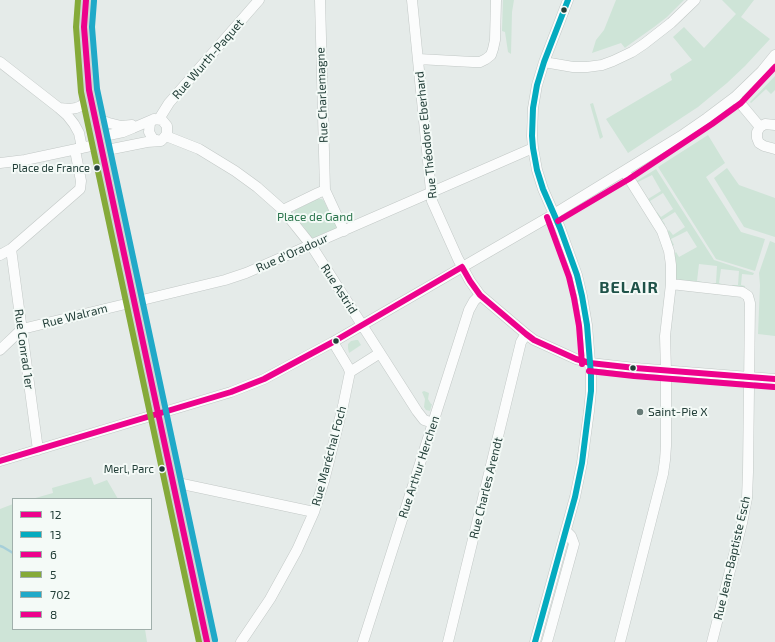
<!DOCTYPE html>
<meta charset="utf-8">
<style>
body{margin:0}
#map{position:relative;width:775px;height:642px;overflow:hidden;background:#e5ebe9;font-family:"Exo 2",sans-serif}
canvas{display:block}
.legend{position:absolute;left:12px;top:498px;width:140px;height:132px;box-sizing:border-box;background:#f4faf7;border:1px solid #a0afab;margin:0;padding:5px 7px;list-style:none;font-size:12px;color:#233f39}
.legend li{display:flex;align-items:center;gap:8px;height:20px}
.legend b{width:20px;border:1px solid #a0afab}
</style>
<div id="map">
<canvas width="775" height="642"></canvas>
<ul class="legend">
<li><b style="height:5px;background:#ed028c"></b>12</li>
<li><b style="height:5px;background:#04abbf"></b>13</li>
<li><b style="height:5px;background:#ed028c"></b>6</li>
<li><b style="height:5px;background:#85aa39"></b>5</li>
<li><b style="height:5px;background:#20a9c8"></b>702</li>
<li><b style="height:5px;background:#ed028c"></b>8</li>
</ul>
</div>
<script>
const c = document.querySelector('canvas').getContext('2d');
c.lineJoin = 'round';
function fill(path, color) { c.fillStyle = color; c.fill(path, 'evenodd'); }
const shape = rows => new Path2D(rows.map(r => 'M' + r).join(''));
function strokePath(path, color, width, dash) { c.strokeStyle = color; c.lineWidth = width; c.lineCap = dash ? 'butt' : 'round'; c.setLineDash(dash || []); c.stroke(path); }
function drawText(font, color, halo, rows, align = 'center') {
  c.font = font + ' "Exo 2",sans-serif'; c.lineWidth = 4; c.setLineDash([]); c.textBaseline = 'middle'; c.strokeStyle = halo; c.fillStyle = color; for (const [text, x, y, turn = 0] of rows) {
    c.save(); c.translate(x, y); c.rotate((+turn || 0) * Math.PI / 180); c.textAlign = isNaN(turn) ? turn : align; if (halo) c.strokeText(text, 0, 0); c.fillText(text, 0, 0); c.restore();
  }
}
fill(shape([
 [503,0,514,0,512,12,511,54,508,52,505,32,502,31],
 [616,0,684,0,667,17,654,27,626,47,625,48,621,43,592,53,596,40,604,30],
 [722,0,754,0,741,17,770,39,745,66,727,83,698,107,628,153,606,119,672,80,670,74,692,60,673,37,684,27,704,48,736,14],
 [775,76,775,90,771,94,766,89,751,103,750,102],
 [593,103,603,137,600,139,590,104],
 [708,135,725,163,706,177,741,232,765,239,755,271,716,259,658,167],
 [727,168,739,185,775,198,775,237,744,227,714,178],
 [656,169,714,260,754,273,753,275,742,274,741,285,745,286,745,289,732,287,732,285,738,285,739,271,721,269,719,283,722,284,722,286,710,285,710,283,716,283,717,266,699,264,697,281,703,282,703,284,678,281,675,279,673,255,676,252,679,257,697,247,687,231,671,239,674,245,671,247,666,233,669,230,673,235,685,227,675,212,662,220,665,224,663,226,655,213,657,212,661,217,673,209,663,193,650,201,653,206,651,207,643,195,645,194,648,199,661,191,652,175,638,182,641,188,639,189,635,182],
 [317,199,322,199,324,201,334,222,335,222,337,225,336,228,332,232,329,231,312,239,304,227,296,219,294,214,295,210],
 [770,241,775,243,775,336,758,334,760,285,759,273],
 [356,340,358,340,361,345,349,353,348,348,348,344,351,341],
 [424,391,429,393,428,399,431,404,432,404,430,411,426,410,424,407,425,399,422,392],
 [91,477,94,485,107,480,118,499,32,499,53,493,52,488],
 [13,504,13,629,145,629,147,642,0,642,0,509]
]), '#cee4d7');
strokePath(shape([
 [0,546,3,547,13,553]
]), '#a6cfd9', 2.5);
const minor = shape([
 [320,0,325,190,344,231],
 [412,0,432,201,458,259,470,281,480,295,526,334,534,340,576,359,590,363,635,368,775,379],
 [418,59,473,62,480,62,486,59,491,55,493,49,495,40,496,0],
 [0,62,59,108,67,115,74,124,79,133,82,148],
 [544,62,573,67,587,67,602,65,613,61,632,52,644,44,671,23,695,0],
 [735,97,760,127],
 [59,108,70,109,76,108,81,106,85,102,89,90],
 [94,118,109,123,121,126,132,125],
 [154,119,162,120,167,126,167,134,162,140],
 [154,119,150,123,149,132,153,139,161,141],
 [159,119,169,103,259,0],
 [775,125,765,124,760,127,757,132,757,138,759,143,764,146,775,149],
 [166,136,199,149,235,171,257,187,283,210,311,245,417,411,424,420,433,423],
 [99,137,123,132,133,128,154,119],
 [102,151,147,142,161,141],
 [0,163,25,160,100,144],
 [283,210,318,193,325,190],
 [11,249,38,450],
 [0,255,11,249,80,189,81,181,75,150],
 [671,284,742,292,748,296,750,303,748,472,747,498,742,523,712,642],
 [0,350,22,329,225,280,246,273,533,148],
 [350,372,380,353],
 [0,461,231,392,264,379,333,342,554,214,681,136,707,118,735,97,762,71,775,55],
 [173,482,314,512],
 [241,642,270,599,297,550,314,512,324,481,343,406,350,372,348,367,333,342],
 [363,642,469,310,474,301,480,295],
 [448,642,521,342,526,334],
 [535,642,575,497,582,463,589,411,591,391,591,375,587,325,582,296,577,275,560,228,543,189,537,170,533,148,532,136,533,108,537,85,544,62,568,0],
 [547,642,574,544,571,536,566,531],
 [620,642,663,474,665,460,666,446,666,371,665,336,671,284,671,265,669,251,662,231,625,172]
]);
const major = shape([
 [86,0,84,27,85,48,89,90,207,642]
]);
strokePath(minor, '#c2c8c6', 11);
strokePath(major, '#c1cac8', 14);
strokePath(minor, '#fbfcfc', 10);
strokePath(major, '#ced7d5', 13);
strokePath(shape([
 [462,267,470,281,480,295,526,334,534,340,576,359,590,363,635,368,775,379],
 [0,461,231,392,264,379,333,342,462,267]
]), '#ed028c', 6);
strokePath(shape([
 [535,642,575,497,582,463,591,391,591,375,587,325,582,296,577,275,560,228,543,189,537,170,533,148,532,136,533,108,537,85,544,62,568,0]
]), '#04abbf', 6);
strokePath(shape([
 [86,0,84,27,89,90,207,642]
]), '#ed028c', 6);
strokePath(shape([
 [78,0,76,27,81,92,199,642]
]), '#85aa39', 6);
strokePath(shape([
 [94,1,92,27,97,89,215,640]
]), '#20a9c8', 6);
strokePath(shape([
 [547,217,569,277,574,298,579,326,582,364],
 [558,221,629,179,712,124,741,103,775,67],
 [589,371,634,376,774,387]
]), '#ed028c', 6);
for (const [x, y, r, color] of [
 [564,10,3.5,"#233f39"],
 [97,168,3.5,"#233f39"],
 [336,341,3.5,"#233f39"],
 [633,368,3.5,"#233f39"],
 [640,412,4,"#677b77"],
 [162,469,3.5,"#233f39"]
]) { const dot = new Path2D(); dot.arc(x, y, r, 0, 2 * Math.PI); c.fillStyle = color; c.fill(dot); strokePath(dot, '#f4faf7', 1.5); }
drawText('11px', '#233f39', '#f4faf7', [
 ["Place de France",90,168],
 ["Merl, Parc",154,469]
], 'right');
drawText('12px', '#233f39', '#f4faf7', [
 ["Rue Wurth-Paquet",208,59,-49],
 ["Rue Charlemagne",322,95,-92],
 ["Rue Théodore Eberhard",426,135,-96],
 ["Rue d'Oradour",292,253,-24],
 ["Rue Astrid",339,289,57],
 ["Rue Walram",75,316,-14],
 ["Rue Conrad 1er",24,349,82],
 ["Rue Maréchal Foch",329,456,-75],
 ["Rue Arthur Herchen",419,467,-72],
 ["Rue Charles Arendt",486,488,-76],
 ["Rue Jean-Baptiste Esch",732,558,-77]
]);
drawText('12px', '#2c764e', '#f4faf7', [
 ["Place de Gand",315,217]
]);
drawText('12px', '#233f39', '#f4faf7', [
 ["Saint-Pie X",648,412]
], 'left');
c.letterSpacing = '1px';
drawText('bold 16px', '#1e5248', '#f4faf7', [
 ["BELAIR",629,288]
]);
c.letterSpacing = '0px';
</script>
